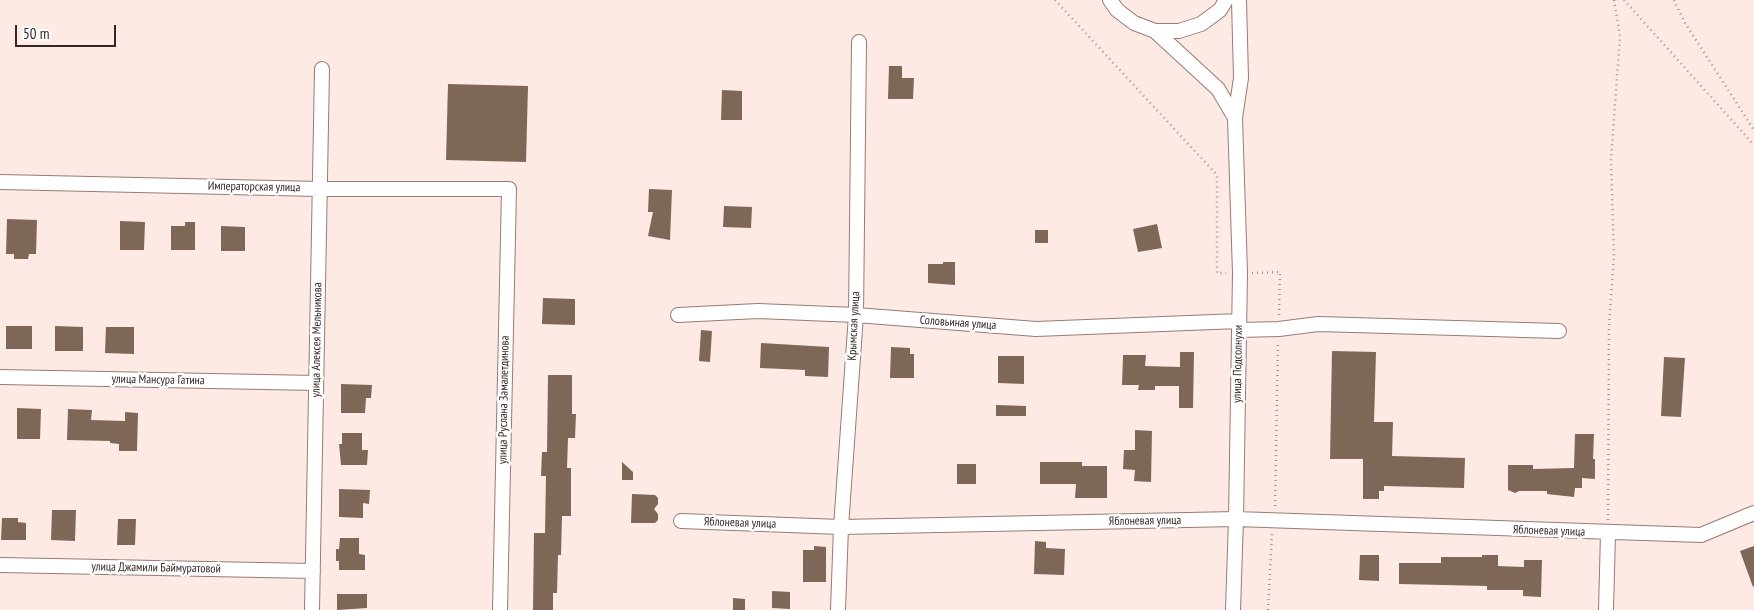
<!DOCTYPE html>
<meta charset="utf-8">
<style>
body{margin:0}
#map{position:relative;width:1754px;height:610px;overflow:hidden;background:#fdeae4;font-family:"PT Sans Narrow",sans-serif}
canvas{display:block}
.scale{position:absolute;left:15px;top:25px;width:101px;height:22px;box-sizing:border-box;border:2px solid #332724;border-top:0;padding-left:6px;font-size:15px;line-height:18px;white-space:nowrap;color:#332724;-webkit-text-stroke:4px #fff;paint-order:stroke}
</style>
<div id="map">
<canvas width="1754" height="610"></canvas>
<div class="scale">50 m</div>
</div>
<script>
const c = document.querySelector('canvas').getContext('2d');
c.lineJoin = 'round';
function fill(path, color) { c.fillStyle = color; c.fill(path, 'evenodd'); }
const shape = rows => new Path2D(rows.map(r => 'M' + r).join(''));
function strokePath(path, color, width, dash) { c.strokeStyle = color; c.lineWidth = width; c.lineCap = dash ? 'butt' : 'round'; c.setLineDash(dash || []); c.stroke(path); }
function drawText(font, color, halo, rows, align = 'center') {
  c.font = font + ' "PT Sans Narrow",sans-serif'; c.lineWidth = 5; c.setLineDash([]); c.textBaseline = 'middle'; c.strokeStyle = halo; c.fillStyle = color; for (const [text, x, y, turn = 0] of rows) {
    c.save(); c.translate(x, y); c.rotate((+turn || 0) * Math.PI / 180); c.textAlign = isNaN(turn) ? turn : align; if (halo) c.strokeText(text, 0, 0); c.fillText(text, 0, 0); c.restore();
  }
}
fill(shape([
 [889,66,902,66,902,78,914,78,913,99,888,99],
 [448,84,528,86,526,162,446,160],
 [722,90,742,91,742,120,721,120],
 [649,189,672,190,670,240,648,236,653,212,648,212],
 [724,206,752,207,751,228,723,227],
 [7,219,37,220,36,254,29,254,28,259,14,259,14,254,6,254],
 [120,221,145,222,144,250,120,250],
 [185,222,195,222,195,250,171,250,171,226,185,226],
 [1157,224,1162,248,1138,252,1133,229],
 [221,226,245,227,245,251,221,251],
 [1035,230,1048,230,1048,243,1035,243],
 [943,262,955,262,955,285,928,283,928,264,943,264],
 [543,298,575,299,575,325,542,324],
 [6,326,32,326,32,349,6,349],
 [55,326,83,327,83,351,55,351],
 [106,327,134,327,134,354,105,353],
 [701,330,712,331,710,362,699,361],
 [761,343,829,347,828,377,805,376,805,370,760,368],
 [891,347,910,348,910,354,914,354,914,378,890,378],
 [1332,351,1376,352,1374,422,1393,422,1392,456,1465,458,1464,488,1384,486,1384,491,1379,491,1379,499,1363,499,1363,459,1330,459],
 [1180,352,1194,352,1193,408,1179,408,1179,386,1155,386,1155,390,1138,390,1139,385,1122,385,1123,355,1146,355,1145,366,1180,367],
 [998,356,1024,356,1024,384,998,383],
 [1664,357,1685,358,1681,417,1661,416],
 [548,375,572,375,572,414,576,414,575,438,568,438,567,468,571,468,571,516,562,516,561,555,558,555,557,593,553,593,553,610,533,610,534,533,545,533,546,476,541,476,542,452,547,452],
 [341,384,372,385,371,398,366,398,365,413,341,413],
 [996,405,1026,406,1026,416,996,416],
 [17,408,41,409,40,439,17,439],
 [68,409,92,410,91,420,125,421,125,412,138,413,137,451,119,451,119,444,110,443,110,441,67,440],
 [1135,430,1152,431,1151,482,1134,481,1135,470,1123,469,1124,450,1135,450],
 [342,433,362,433,362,450,368,450,367,465,341,465,339,444,342,444],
 [1575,434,1594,434,1593,459,1595,459,1595,479,1582,478,1582,488,1575,488,1574,497,1547,494,1547,491,1519,491,1515,493,1508,490,1508,465,1533,465,1533,469,1574,468],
 [622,462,633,472,633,480,622,480],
 [1040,462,1082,462,1082,466,1107,466,1107,498,1075,498,1076,484,1040,484],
 [957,464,976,464,976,484,957,484],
 [339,489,370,490,369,504,363,503,363,518,339,517],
 [632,494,655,495,658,498,658,504,654,509,658,514,658,520,655,523,631,523],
 [52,510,76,510,75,541,51,540],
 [2,518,18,518,18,522,26,523,26,540,1,540],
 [118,519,136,519,135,545,117,545],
 [340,538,359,538,359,554,365,555,365,570,339,570,339,561,336,561,336,549,339,549],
 [1035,541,1046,542,1046,548,1065,549,1064,575,1034,574],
 [814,546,826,547,826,582,803,582,803,550,814,550],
 [1754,546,1754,586,1753,587,1740,551],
 [1360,555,1379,555,1379,581,1359,580],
 [1482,555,1498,555,1498,566,1524,567,1524,560,1542,560,1541,597,1523,596,1523,590,1487,590,1487,586,1399,584,1399,563,1441,563,1441,557,1482,557],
 [772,591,790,592,790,609,772,608],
 [337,594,367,594,367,608,337,610],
 [733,598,745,599,745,610,733,610]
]), '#7e6757');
const minor = shape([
 [1110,0,1117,10,1134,23,1155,31,1179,31,1201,24,1220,10,1226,0],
 [1155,31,1218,89,1235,118],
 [0,182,320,189,509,189,500,610],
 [678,315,758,311,856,315,1036,329,1239,321],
 [1239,330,1279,329,1318,324,1559,331],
 [0,377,316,383],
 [681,521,841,527,1236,519,1701,535,1754,513],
 [0,565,313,571],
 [312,610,322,69],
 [838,610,841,527,856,315,859,42],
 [1233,610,1236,519,1240,273,1235,118,1241,78,1239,0],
 [1606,610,1608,533]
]);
strokePath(minor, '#987b73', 16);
strokePath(shape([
 [1055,0,1217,175,1217,273,1226,273],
 [1624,0,1754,145],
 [1674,0,1685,23,1754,130],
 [1252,273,1280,272,1279,317],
 [1275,506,1278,342],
 [1608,520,1609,324,1614,257,1611,159,1620,36,1614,0],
 [1268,610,1272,534]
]), '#a1928d', 2.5, [1, 4]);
strokePath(minor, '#fff', 14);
drawText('12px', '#332724', '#fff', [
 ["Императорская улица",254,187,1],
 ["Соловьиная улица",958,323,4],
 ["Крымская улица",854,326,-87],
 ["улица Алексея Мельникова",317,340,-89],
 ["улица Подсолнухи",1238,364,-89],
 ["улица Мансура Гатина",158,380,1],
 ["улица Руслана Замалетдинова",504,400,-89],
 ["Яблоневая улица",1145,521,-1],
 ["Яблоневая улица",740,523,2],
 ["Яблоневая улица",1549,531,2],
 ["улица Джамили Баймуратовой",156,568,1]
]);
</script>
